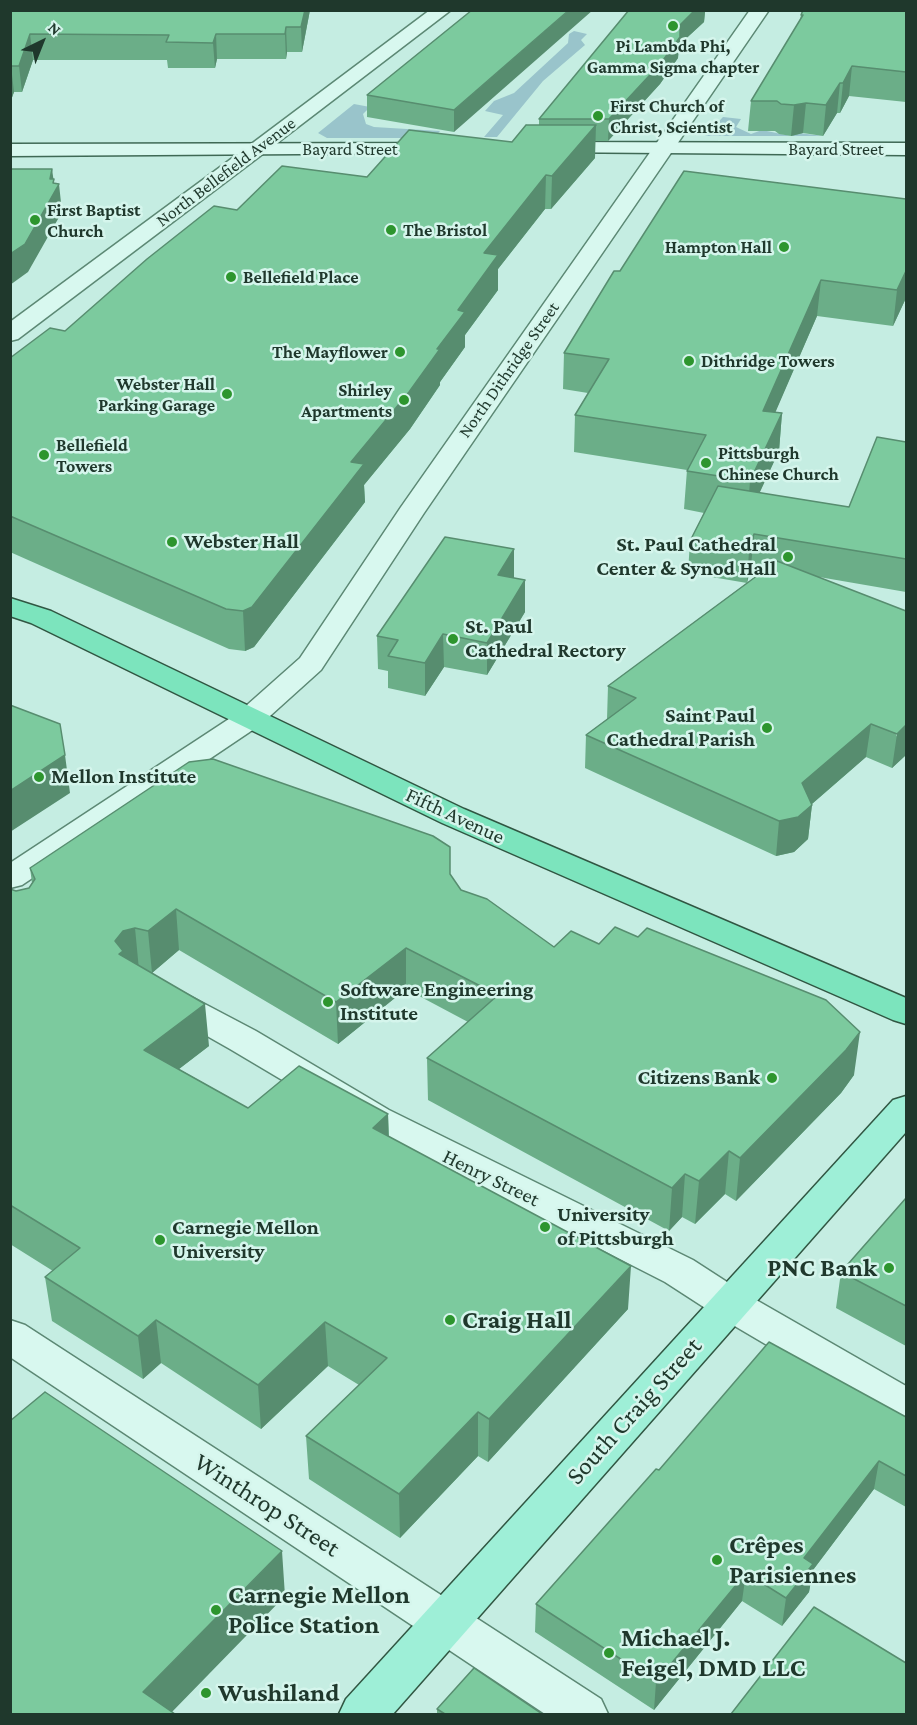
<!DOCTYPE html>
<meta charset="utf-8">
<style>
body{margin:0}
#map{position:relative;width:917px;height:1725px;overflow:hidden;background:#c5ede2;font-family:"Crimson Pro",serif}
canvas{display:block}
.frame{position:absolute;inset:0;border:12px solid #1f382c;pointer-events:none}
.north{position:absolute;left:12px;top:12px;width:60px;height:60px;-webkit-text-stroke:4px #d5f5ec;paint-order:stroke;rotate:43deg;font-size:16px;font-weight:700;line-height:24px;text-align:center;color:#1f382c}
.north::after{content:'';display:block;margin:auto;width:21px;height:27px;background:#1f382c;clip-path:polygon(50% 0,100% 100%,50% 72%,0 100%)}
</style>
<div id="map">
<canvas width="917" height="1725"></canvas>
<div class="frame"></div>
<div class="north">N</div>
</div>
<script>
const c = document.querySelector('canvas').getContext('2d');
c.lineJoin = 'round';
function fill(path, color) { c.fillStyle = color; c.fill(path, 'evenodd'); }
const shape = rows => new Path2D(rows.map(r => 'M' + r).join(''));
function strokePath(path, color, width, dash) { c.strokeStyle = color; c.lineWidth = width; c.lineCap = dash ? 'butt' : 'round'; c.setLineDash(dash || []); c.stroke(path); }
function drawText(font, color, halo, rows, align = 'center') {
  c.font = font + ' "Crimson Pro",serif'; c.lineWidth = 5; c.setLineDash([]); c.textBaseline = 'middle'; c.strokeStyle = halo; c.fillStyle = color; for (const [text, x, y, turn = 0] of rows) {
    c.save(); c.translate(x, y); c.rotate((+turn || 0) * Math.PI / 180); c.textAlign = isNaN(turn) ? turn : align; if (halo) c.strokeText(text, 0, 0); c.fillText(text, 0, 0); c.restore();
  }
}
fill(shape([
 [574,31,587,34,581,40,585,45,543,81,497,137,484,137,503,115,485,111,494,101,514,93,568,43,569,34],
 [354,104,370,107,363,114,366,124,374,127,440,131,434,138,327,138,318,133],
 [723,117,741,119,736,127,751,134,762,130,791,136,799,133,823,136,705,136]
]), '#99c4cb');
const minor = shape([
 [430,10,451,10,264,153,257,155,250,153,247,149,250,145,430,10],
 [750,10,769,10,424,513,321,670,260,725,22,885,10,888,10,863,238,713,300,658,401,507,750,10],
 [168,987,180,991,256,1031,389,1110,693,1260,744,1293,906,1386,906,1423,891,1418,716,1315,665,1282,363,1128,230,1049,156,1007,150,999,156,991,168,987],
 [10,1320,25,1325,601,1699,608,1714,545,1714,10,1357,10,1320]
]);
const tertiary = shape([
 [257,143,264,145,267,149,264,153,18,339,10,341,10,322,250,145,257,143]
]);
const secondary = shape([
 [549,142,906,143,906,155,542,152,539,148,542,144,549,142],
 [438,143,445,145,448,149,445,153,10,156,10,144,438,143]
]);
const primary = shape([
 [906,1096,906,1132,393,1714,339,1714,346,1699,893,1100,906,1096]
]);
const trunk = shape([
 [10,598,51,611,464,809,906,998,906,1024,893,1020,442,823,31,623,10,616,10,598]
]);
strokePath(minor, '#5c8874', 3);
strokePath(tertiary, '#5c8874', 3);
strokePath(secondary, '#3f6955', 3);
strokePath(primary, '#305642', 3);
strokePath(trunk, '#305642', 3);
fill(minor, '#d8f8ef');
fill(tertiary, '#d8f8ef');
fill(secondary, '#d8f8ef');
fill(primary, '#9eefd7');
fill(trunk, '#7ce4bd');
fill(shape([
 [10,10,310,10,302,52,287,52,286,59,217,59,215,68,168,68,167,60,33,60,22,92,14,92,10,103],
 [472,10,454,132,367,117,367,95],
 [906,10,906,102,849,96,840,113,837,113,823,136,803,133,791,136,779,134,775,131,748,131,751,101,800,20,801,15],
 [705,12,704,22,679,45,678,58,660,84,608,141,595,141,595,158,551,209,545,209,498,269,498,290,465,335,465,347,440,382,440,385,410,429,364,485,365,502,254,647,245,651,229,649,10,552,10,358,65,331,237,210,512,142,539,125,539,119],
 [906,199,906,298,893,326,817,316,775,412,782,413,779,451,759,493,849,507,906,442,906,592,819,577,906,755,892,768,866,757,812,804,808,839,794,852,776,856,585,768,586,735,607,719,608,686,767,568,751,566,747,583,688,573,690,541,704,513,684,509,687,470,574,452,575,415,588,393,563,389,564,353,620,271],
 [514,578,525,580,525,612,487,675,444,667,425,696,388,688,388,671,378,669,377,636],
 [30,868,450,874,461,890,554,947,854,1075,841,1093,736,1201,725,1194,695,1224,682,1217,669,1231,428,1100,427,1058,468,1022,406,989,338,1044,179,950,152,973,150,972,209,1046,179,1069,248,1108,388,1114,389,1136,628,1309,488,1462,478,1456,400,1538,309,1479,306,1436,359,1385,328,1366,261,1429,161,1363,143,1379,52,1321,45,1277,53,1271,10,1244,10,889,16,891,29,888,32,883],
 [906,1198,906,1346,836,1308,841,1272],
 [906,1417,906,1507,874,1489,813,1570,809,1592,782,1626,742,1601,654,1710,535,1632,536,1604,659,1470],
 [437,1709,542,1714,437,1714]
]), '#6bae88');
fill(shape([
 [305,10,310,10,302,52,301,27],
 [569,10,593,10,454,132,454,110],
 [695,10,706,10,705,12,704,22,679,45,678,58,660,84,608,141,609,119,680,25],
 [286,27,287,52,286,59,285,34],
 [30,34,33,60,22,92,19,66],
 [216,34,217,59,215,68,213,43],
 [11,66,14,92,10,103,10,68],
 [852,66,849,96,840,113,843,83],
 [840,83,837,113,823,136,826,105],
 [806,103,803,133,791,136,794,105],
 [596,125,595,158,551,209,552,176],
 [52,169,55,190,59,184,62,212,28,272,10,285,10,254,50,179],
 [546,175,545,209,498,269,498,290,465,335,465,347,440,382,440,385,410,429,364,485,365,502,254,647,245,651,243,611,351,462,437,349,458,310,484,253],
 [906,271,906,298,893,326,897,290],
 [821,280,817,316,760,448,763,411],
 [782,413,779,451,747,520,750,481],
 [754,534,751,566,747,583,749,551],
 [514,549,514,581,498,575],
 [525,580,525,612,487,675,487,643],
 [443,634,444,667,425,696,425,663],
 [871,724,866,757,798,816,802,783],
 [906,725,906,755,892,768,897,734],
 [65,755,70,793,10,832,10,791],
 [812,805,808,839,794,852,776,856,779,821],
 [176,909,179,950,152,973,148,931],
 [135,928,139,970,120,983,115,941,123,931],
 [406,948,406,989,338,1044,336,1002],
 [205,1004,209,1046,149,1092,144,1050],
 [860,1032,854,1075,841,1093,736,1201,740,1158],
 [388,1114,389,1157,373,1128],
 [729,1151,725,1194,695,1224,699,1181],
 [685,1174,682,1217,669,1231,672,1188],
 [631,1266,628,1309,488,1462,489,1419],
 [156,1320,161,1363,143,1379,138,1336],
 [325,1322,328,1366,261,1429,258,1385],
 [478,1412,478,1456,400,1538,399,1494],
 [879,1461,874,1489,813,1570,809,1592,782,1626,786,1598,804,1558],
 [282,1551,285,1596,170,1714,143,1692],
 [746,1573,742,1601,654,1710,656,1682]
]), '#578d6f');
const building = shape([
 [10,10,305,10,301,27,286,27,285,34,216,34,213,43,166,42,169,35,30,34,19,66,11,66,10,68,10,10],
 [472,10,569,10,454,110,367,95,472,10],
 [629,10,695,10,680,25,680,37,661,63,609,119,539,119,629,10],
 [803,10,906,10,906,72,852,66,843,83,840,83,826,105,806,103,794,105,781,104,777,101,751,101,803,15,801,15,803,10],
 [526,125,596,125,552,176,546,175,484,253,498,255,458,310,465,312,437,349,440,349,409,392,351,462,364,464,252,607,243,611,226,609,10,516,10,358,50,328,65,331,147,259,214,206,237,210,282,166,367,177,409,130,512,142,526,125],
 [10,169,52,169,50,179,54,179,53,183,59,184,25,244,10,254,10,169],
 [684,171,906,199,906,271,897,290,821,280,763,411,782,413,750,481,687,471,706,435,575,415,609,359,564,353,614,271,620,271,684,171],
 [877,437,906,442,906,559,754,534,749,551,690,541,718,486,849,507,877,437],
 [445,537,514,549,498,575,525,580,487,643,443,634,425,663,388,656,398,640,377,636,445,537],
 [777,561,906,611,906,725,897,734,871,724,802,783,812,805,798,817,779,821,586,735,636,698,608,686,777,561],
 [10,705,60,724,65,755,10,791,10,705],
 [213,759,433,836,450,847,450,874,461,890,487,899,554,947,571,931,599,944,615,927,638,937,647,928,826,1000,860,1032,846,1050,740,1158,729,1151,699,1181,685,1174,672,1188,427,1058,498,995,406,948,336,1002,176,909,148,931,135,928,123,931,115,941,123,951,119,954,205,1004,144,1050,248,1108,299,1066,388,1114,373,1128,631,1266,489,1419,478,1412,399,1494,306,1436,387,1358,325,1322,258,1385,156,1320,138,1336,45,1277,80,1248,10,1205,10,889,16,891,29,888,35,879,30,868,189,762,213,759],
 [906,1198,906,1306,841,1272,906,1198],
 [769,1342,906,1417,906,1476,879,1461,804,1558,813,1564,786,1598,746,1573,656,1682,536,1604,656,1469,659,1470,769,1342],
 [45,1392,282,1551,143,1692,175,1714,10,1714,10,1421,45,1392],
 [814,1607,906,1663,906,1714,731,1714,814,1607],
 [474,1668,542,1714,445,1714,437,1709,474,1668]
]);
fill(building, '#7cca9e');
strokePath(building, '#578d6f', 1.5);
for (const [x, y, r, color] of [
 [673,26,6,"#2d952e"],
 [598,116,6,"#2d952e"],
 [35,220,6,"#2d952e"],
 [391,230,6,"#2d952e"],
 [784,247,6,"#2d952e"],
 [231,277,6,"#2d952e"],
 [400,352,6,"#2d952e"],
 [689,361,6,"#2d952e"],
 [227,394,6,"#2d952e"],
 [404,400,6,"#2d952e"],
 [44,455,6,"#2d952e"],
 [706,463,6,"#2d952e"],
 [172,542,6,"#2d952e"],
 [788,557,6,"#2d952e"],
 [453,639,6,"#2d952e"],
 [767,728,6,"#2d952e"],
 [39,777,6,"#2d952e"],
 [328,1002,6,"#2d952e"],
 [772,1078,6,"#2d952e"],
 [545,1227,6,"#2d952e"],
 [160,1240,6,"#2d952e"],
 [889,1268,6,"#2d952e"],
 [450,1320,6,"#2d952e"],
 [717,1560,6,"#2d952e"],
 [216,1610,6,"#2d952e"],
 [609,1653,6,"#2d952e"],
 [206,1693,6,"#2d952e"]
]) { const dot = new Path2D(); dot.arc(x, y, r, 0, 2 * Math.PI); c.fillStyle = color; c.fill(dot); strokePath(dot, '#d5f5ec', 2); }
drawText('bold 18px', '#1f382c', '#d5f5ec', [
 ["Pi Lambda Phi,",673,46,"center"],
 ["Gamma Sigma chapter",673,67,"center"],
 ["First Church of",610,106],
 ["Christ, Scientist",610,127],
 ["First Baptist",47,210],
 ["Church",47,231],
 ["The Bristol",403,230],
 ["Hampton Hall",772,247,"right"],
 ["Bellefield Place",243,277],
 ["The Mayflower",388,352,"right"],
 ["Dithridge Towers",701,361],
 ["Webster Hall",215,384,"right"],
 ["Parking Garage",215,405,"right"],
 ["Shirley",392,390,"right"],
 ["Apartments",392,411,"right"],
 ["Bellefield",56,445],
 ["Towers",56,466],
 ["Pittsburgh",718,453],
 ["Chinese Church",718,474]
], 'left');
drawText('18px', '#1f382c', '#d5f5ec', [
 ["Bayard Street",350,149],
 ["Bayard Street",836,149],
 ["North Bellefield Avenue",226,172,-37],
 ["North Dithridge Street",509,370,-55]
]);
drawText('bold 21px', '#1f382c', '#d5f5ec', [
 ["Webster Hall",184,542],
 ["St. Paul Cathedral",776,545,"right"],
 ["Center & Synod Hall",776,569,"right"],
 ["St. Paul",465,627],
 ["Cathedral Rectory",465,651],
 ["Saint Paul",755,716,"right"],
 ["Cathedral Parish",755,740,"right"],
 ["Mellon Institute",51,777],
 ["Software Engineering",340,990],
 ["Institute",340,1014],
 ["Citizens Bank",760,1078,"right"],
 ["University",557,1215],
 ["of Pittsburgh",557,1239],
 ["Carnegie Mellon",172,1228],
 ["University",172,1252]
], 'left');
drawText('21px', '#1f382c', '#d5f5ec', [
 ["Fifth Avenue",455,816,25],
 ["Henry Street",491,1178,26]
]);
drawText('bold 26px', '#1f382c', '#d5f5ec', [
 ["PNC Bank",877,1268,"right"],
 ["Craig Hall",462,1320],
 ["Crêpes",729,1545],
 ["Parisiennes",729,1575],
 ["Carnegie Mellon",228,1595],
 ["Police Station",228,1625],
 ["Michael J.",621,1638],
 ["Feigel, DMD LLC",621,1668],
 ["Wushiland",218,1693]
], 'left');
drawText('26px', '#1f382c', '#d5f5ec', [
 ["South Craig Street",634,1411,-48],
 ["Winthrop Street",267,1505,33]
]);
</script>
